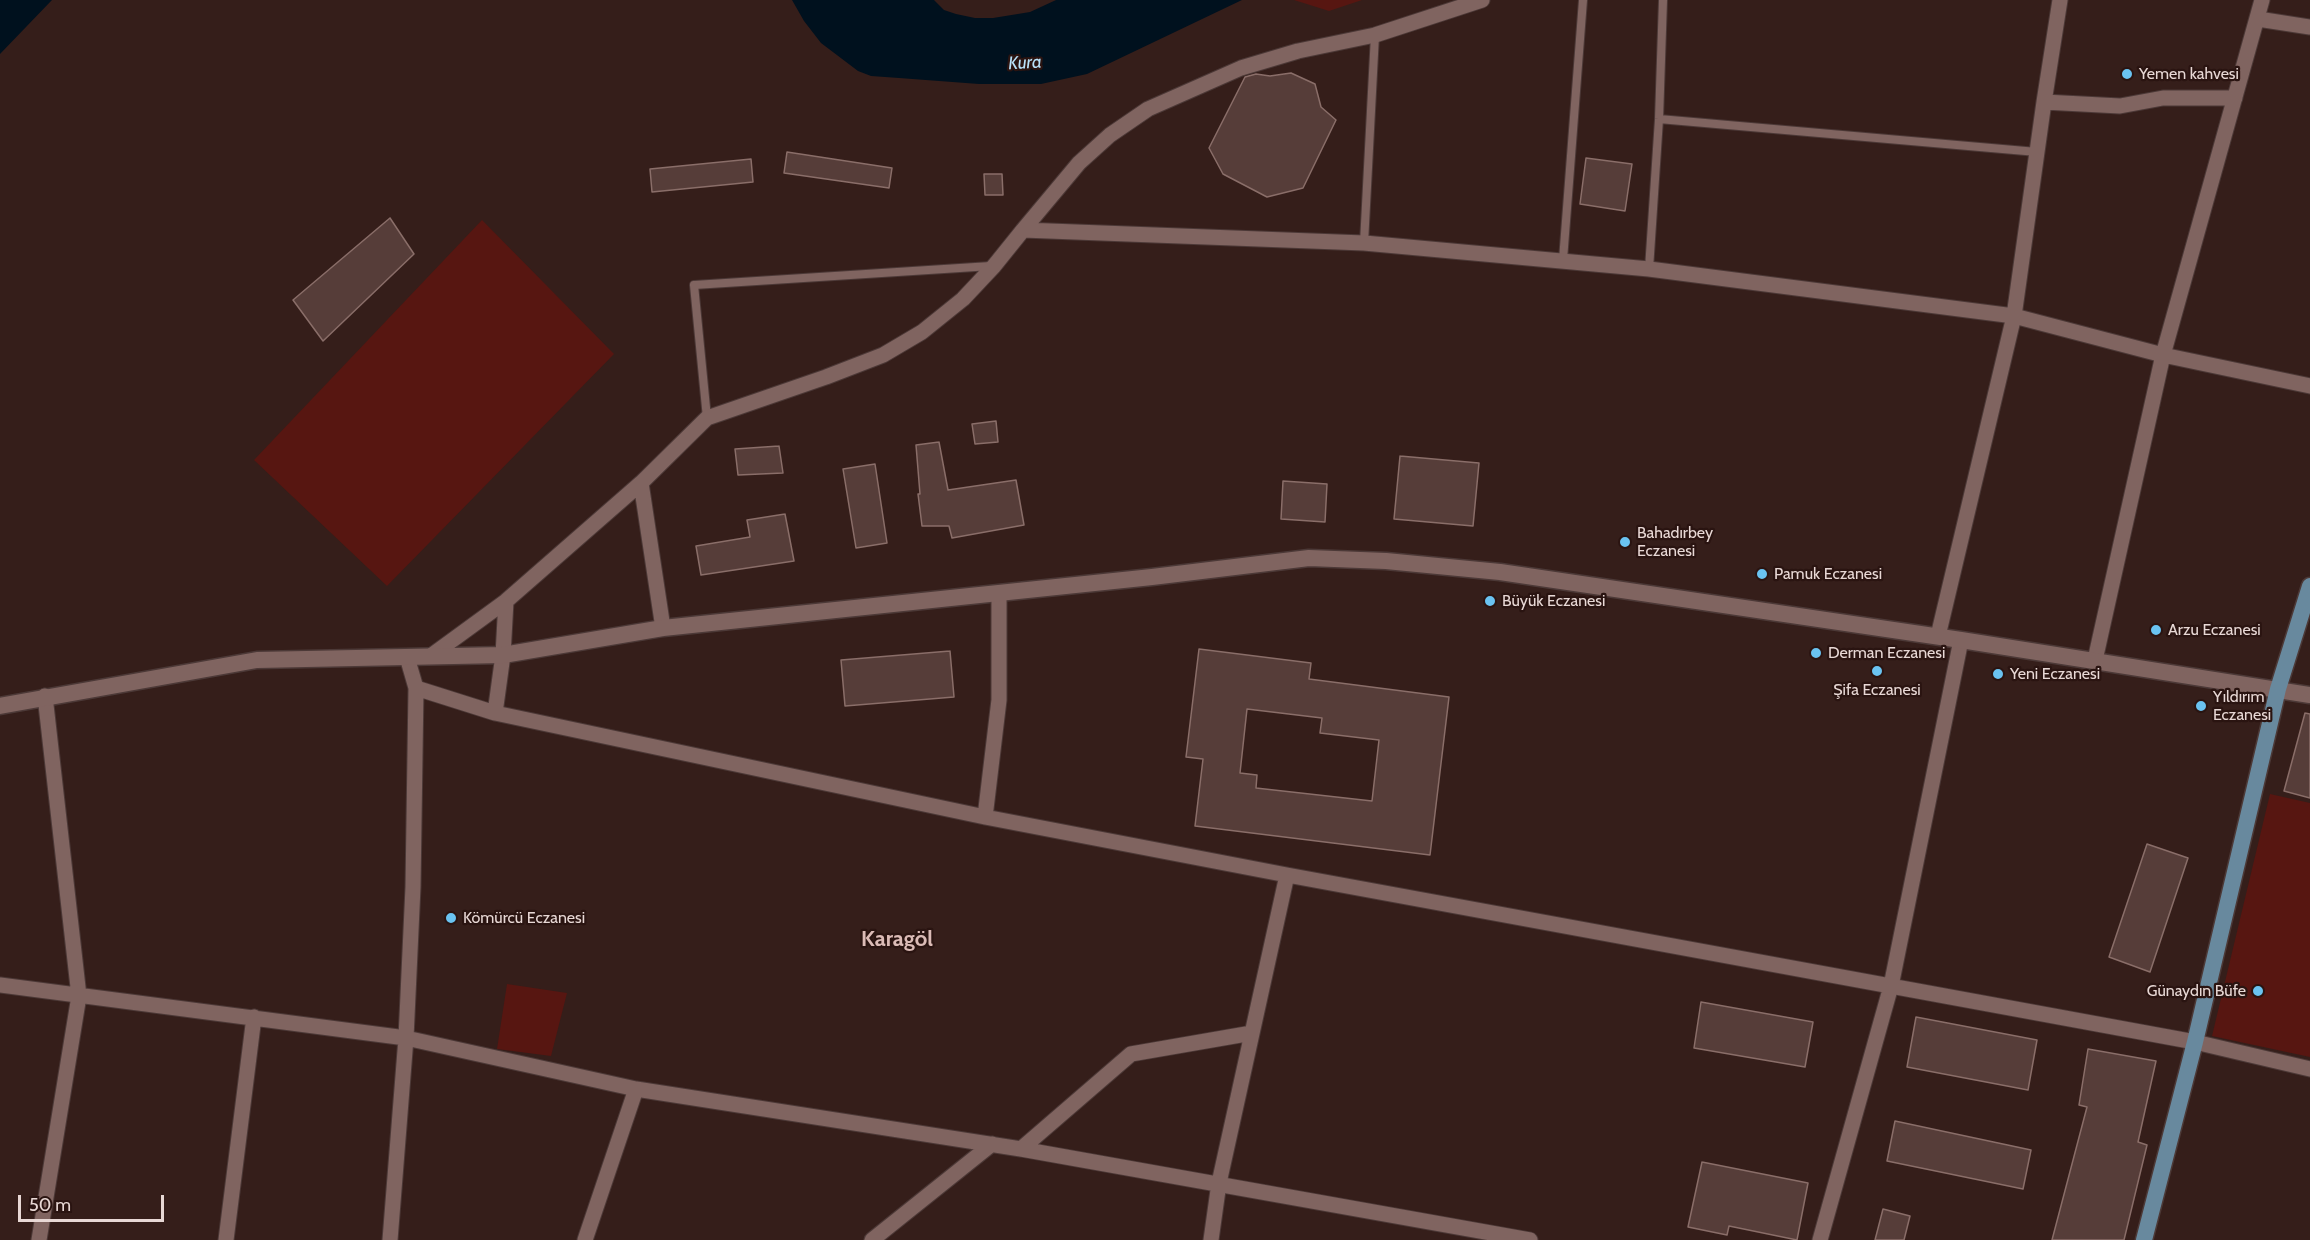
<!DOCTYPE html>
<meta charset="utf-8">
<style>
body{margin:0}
#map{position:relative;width:2310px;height:1240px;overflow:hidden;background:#351e1a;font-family:Cabin,sans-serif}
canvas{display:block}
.scale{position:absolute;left:18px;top:1195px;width:146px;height:27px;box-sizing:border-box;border:3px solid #e8d8d5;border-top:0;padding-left:8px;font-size:18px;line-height:21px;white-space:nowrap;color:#e8d8d5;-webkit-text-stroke:4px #2a1411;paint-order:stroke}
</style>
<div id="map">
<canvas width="2310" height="1240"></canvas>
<div class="scale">50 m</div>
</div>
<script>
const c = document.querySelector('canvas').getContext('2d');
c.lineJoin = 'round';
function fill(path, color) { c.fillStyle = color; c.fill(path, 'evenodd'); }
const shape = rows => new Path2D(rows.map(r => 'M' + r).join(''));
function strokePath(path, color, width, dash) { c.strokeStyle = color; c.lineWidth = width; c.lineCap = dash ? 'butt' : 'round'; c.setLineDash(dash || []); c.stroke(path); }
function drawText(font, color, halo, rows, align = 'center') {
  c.font = font + ' Cabin,sans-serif'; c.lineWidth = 4.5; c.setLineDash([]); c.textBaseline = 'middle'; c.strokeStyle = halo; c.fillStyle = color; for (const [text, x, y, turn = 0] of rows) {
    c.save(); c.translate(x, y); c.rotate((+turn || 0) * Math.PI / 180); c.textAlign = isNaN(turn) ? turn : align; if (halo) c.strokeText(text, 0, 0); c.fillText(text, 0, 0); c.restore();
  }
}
fill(shape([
 [1294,0,1362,0,1329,11],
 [482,220,614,354,387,586,254,460],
 [2270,794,2310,803,2310,1057,2212,1036],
 [507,984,567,993,551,1056,497,1049]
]), '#571611');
fill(shape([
 [0,0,52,0,0,54],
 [792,0,934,0,944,10,956,14,975,18,993,18,1030,12,1056,0,1242,0,1087,74,1041,84,979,84,899,78,871,76,858,71,821,43,804,21]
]), '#00111e');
const building = shape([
 [1291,73,1315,84,1321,107,1336,120,1303,188,1267,197,1223,174,1209,148,1245,77,1256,74,1270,76,1291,73],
 [787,152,892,168,889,188,784,173,787,152],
 [1586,158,1632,164,1625,211,1580,204,1586,158],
 [751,159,753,182,652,192,650,169,751,159],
 [984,174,1002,174,1003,195,985,195,984,174],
 [390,218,414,254,323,341,293,300,390,218],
 [996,421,998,442,975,444,972,424,996,421],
 [939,442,948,490,1016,480,1024,525,952,538,949,526,922,526,918,494,920,494,916,445,939,442],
 [779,446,783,473,738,475,735,449,779,446],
 [1400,456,1479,463,1473,526,1394,519,1400,456],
 [875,464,887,543,856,548,843,469,875,464],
 [1283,481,1327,484,1325,522,1281,519,1283,481],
 [785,514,794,561,701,575,696,546,750,537,747,520,785,514],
 [1199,649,1311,663,1309,679,1449,697,1430,855,1195,826,1203,759,1186,757,1199,649],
 [1247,709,1322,718,1320,733,1379,740,1372,801,1256,788,1257,775,1240,773,1247,709],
 [950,651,954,697,845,706,841,660,950,651],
 [2305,713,2310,714,2310,798,2284,791,2305,713],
 [2147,844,2188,858,2150,972,2109,957,2147,844],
 [1701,1002,1813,1022,1805,1067,1694,1048,1701,1002],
 [1916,1017,2037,1040,2028,1090,1907,1067,1916,1017],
 [2088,1049,2156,1061,2138,1142,2147,1145,2124,1240,2052,1240,2087,1107,2079,1105,2088,1049],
 [1895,1121,2031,1150,2023,1189,1887,1161,1895,1121],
 [1702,1162,1808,1183,1797,1240,1729,1226,1727,1235,1688,1227,1702,1162],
 [1883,1209,1910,1216,1904,1240,1875,1240,1883,1209]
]);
fill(building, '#563d39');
strokePath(building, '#8a6e69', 1.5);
const service = shape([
 [1659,119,2037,152],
 [1364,243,1375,35],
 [1563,260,1583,0],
 [1649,269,1659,119,1663,0],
 [707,418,694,285,991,266]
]);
const minor = shape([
 [2258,19,2310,27],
 [2044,102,2060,0],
 [1023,230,1079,163,1110,135,1148,109,1241,68,1298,51,1375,35,1482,0],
 [641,483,663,628],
 [1938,636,2014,316,2044,102,2120,106,2163,98,2235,98],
 [432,655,506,601,641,483,707,418,826,377,883,355,922,332,963,299,994,266,1023,230,1364,243,1649,269,2014,316,2163,355,2310,386],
 [407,657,416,688,495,713,985,817,1287,875,2195,1042,2310,1069],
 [2095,660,2163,355,2262,0],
 [495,713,503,655,506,601],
 [985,817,999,700,999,593],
 [0,985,406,1038,636,1089,1021,1149,1530,1240],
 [1021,1149,1131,1054,1252,1033],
 [39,1240,79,996,45,696],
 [226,1240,254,1017],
 [390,1240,406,1038,413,887,416,688],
 [585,1240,636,1089],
 [872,1240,992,1144],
 [1211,1240,1219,1183,1287,875],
 [1820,1240,1891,986,1961,640]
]);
const secondary = shape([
 [0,706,257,660,503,655,663,628,1152,577,1309,558,1386,561,1500,572,1961,640,2310,695]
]);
const primary = shape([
 [2144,1240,2195,1042,2278,689,2310,586]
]);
strokePath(service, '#4c3937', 10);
strokePath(minor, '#4c3937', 17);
strokePath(secondary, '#4c3937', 19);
strokePath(primary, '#4c3937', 19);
strokePath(service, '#806460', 8);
strokePath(minor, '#806460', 15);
strokePath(secondary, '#806460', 16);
strokePath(primary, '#68899e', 16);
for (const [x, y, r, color] of [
 [2127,74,6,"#6ac3f1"],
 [1625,542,6,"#6ac3f1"],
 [1762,574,6,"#6ac3f1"],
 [1490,601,6,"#6ac3f1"],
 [2156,630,6,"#6ac3f1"],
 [1816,653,6,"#6ac3f1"],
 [1877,671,6,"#6ac3f1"],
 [1998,674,6,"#6ac3f1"],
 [2201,706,6,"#6ac3f1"],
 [451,918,6,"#6ac3f1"],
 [2258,991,6,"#6ac3f1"]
]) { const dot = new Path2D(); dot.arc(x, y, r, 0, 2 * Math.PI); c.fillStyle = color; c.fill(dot); strokePath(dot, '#2a1411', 2); }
drawText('16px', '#e8d8d5', '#2a1411', [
 ["Yemen kahvesi",2139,74],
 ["Bahadırbey",1637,533],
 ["Eczanesi",1637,551],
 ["Pamuk Eczanesi",1774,574],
 ["Büyük Eczanesi",1502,601],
 ["Arzu Eczanesi",2168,630],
 ["Derman Eczanesi",1828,653],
 ["Yeni Eczanesi",2010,674],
 ["Şifa Eczanesi",1877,690,"center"],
 ["Yıldırım",2213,697],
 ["Eczanesi",2213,715],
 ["Kömürcü Eczanesi",463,918],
 ["Günaydın Büfe",2246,991,"right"]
], 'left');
drawText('italic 18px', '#b9e2fa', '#2a1411', [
 ["Kura",1025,63,-3]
]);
drawText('bold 22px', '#dbbbb6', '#2a1411', [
 ["Karagöl",897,940]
]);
</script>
